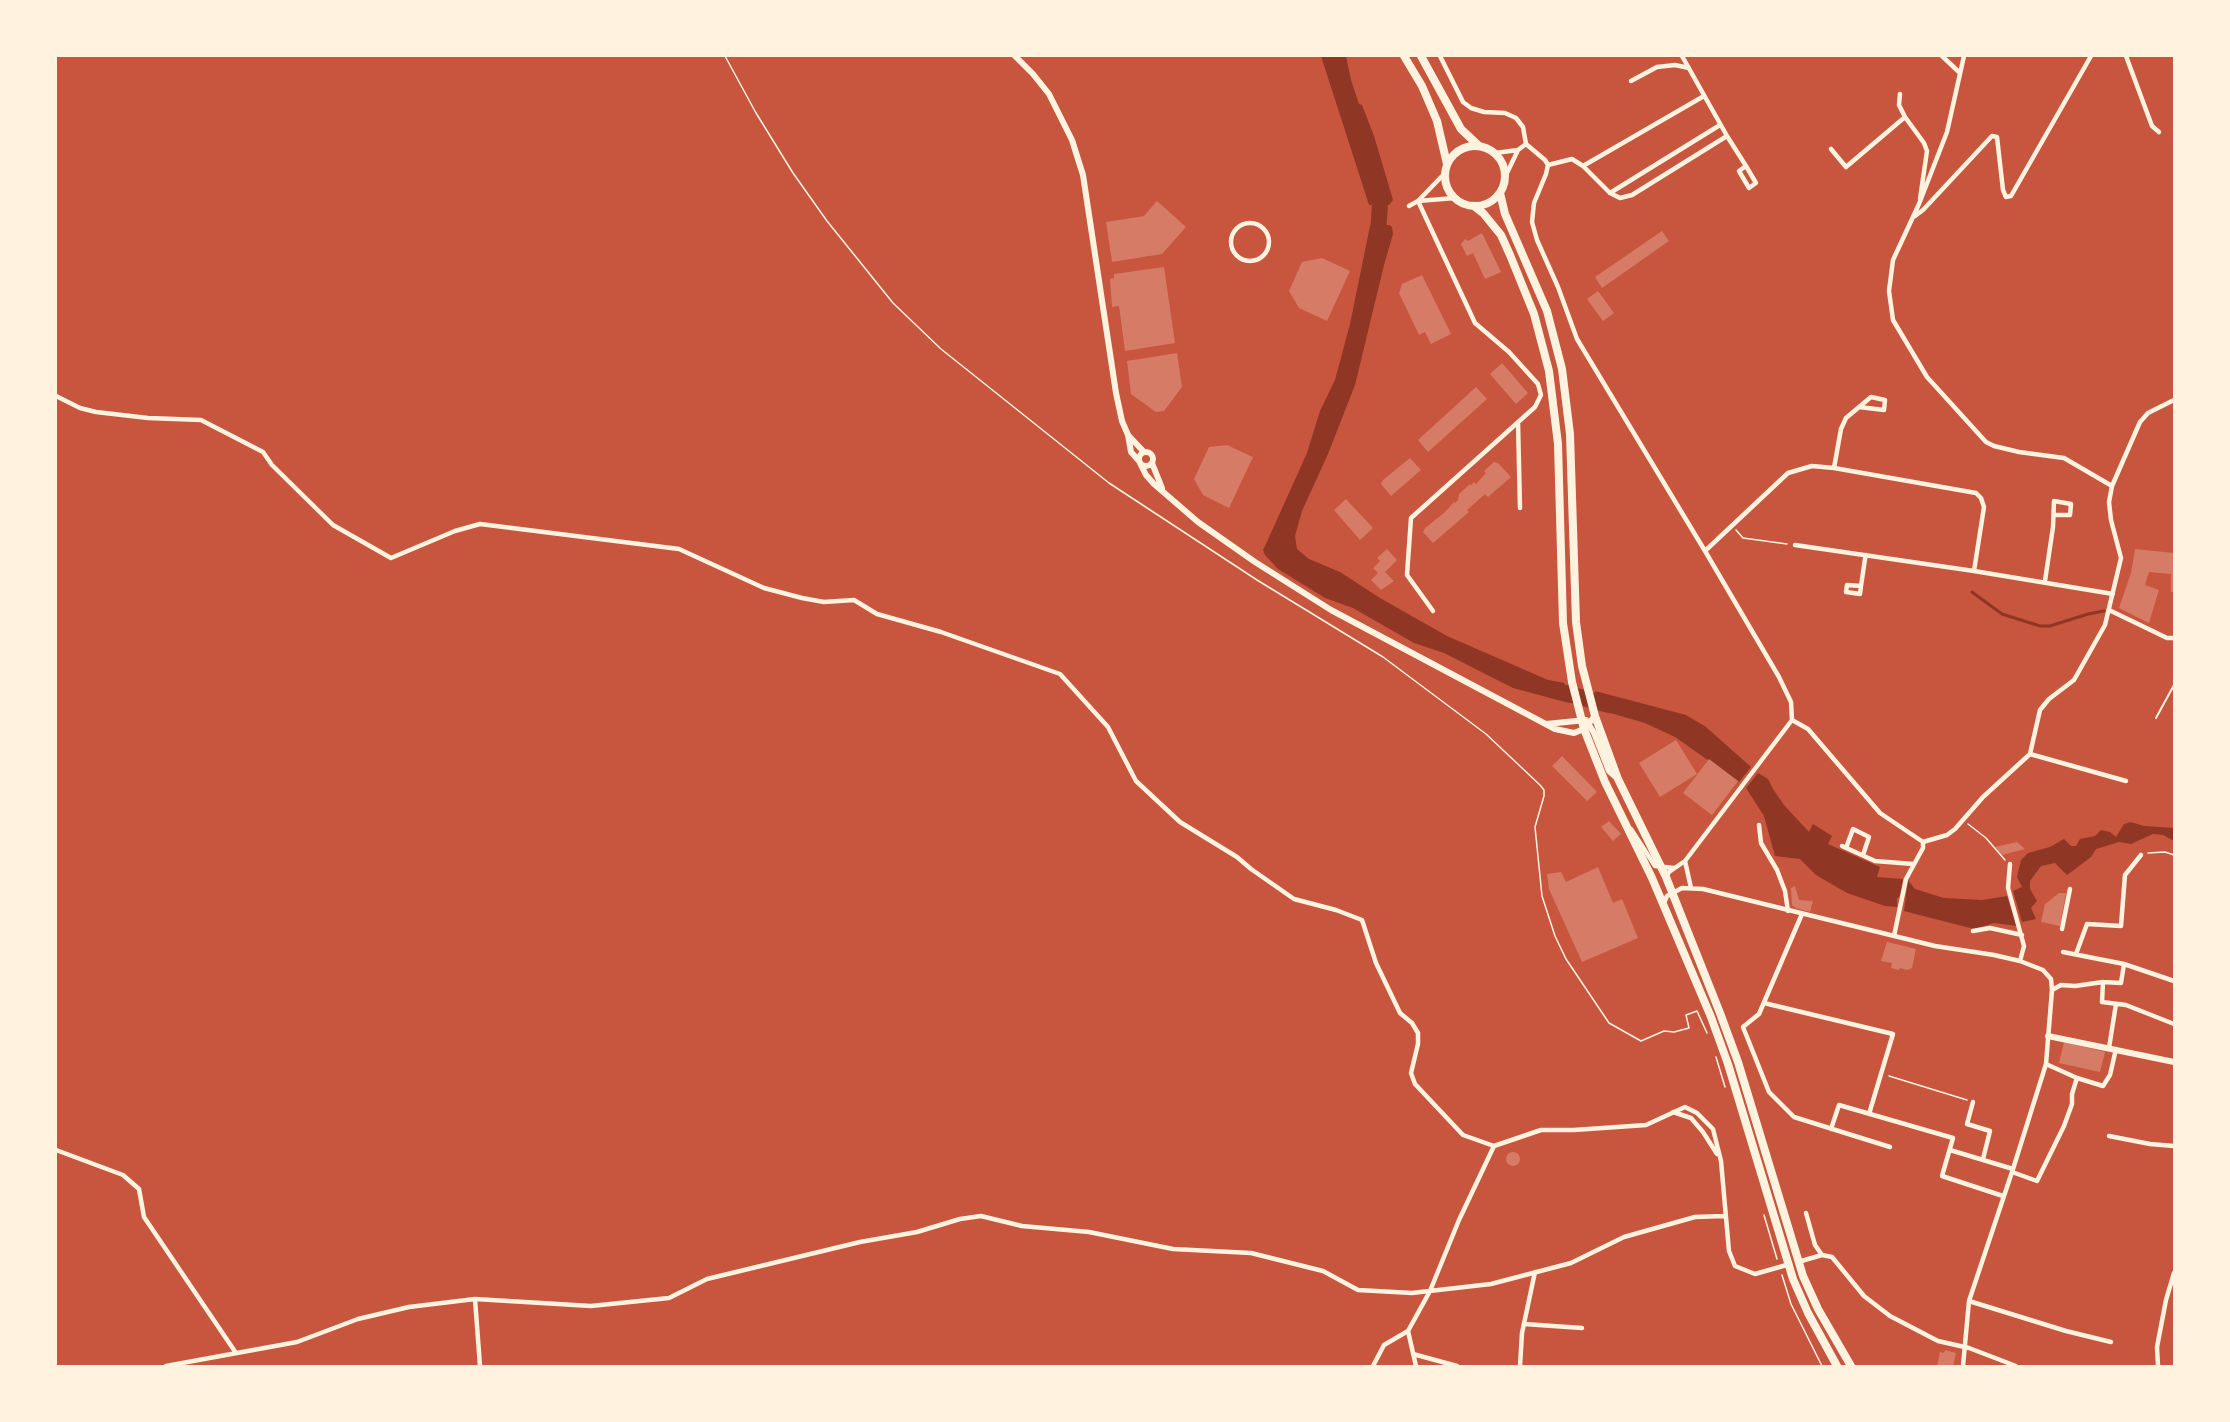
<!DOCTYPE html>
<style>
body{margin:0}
#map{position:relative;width:2230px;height:1422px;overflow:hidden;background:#c8553d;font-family:"IBM Plex Sans",sans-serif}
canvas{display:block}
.frame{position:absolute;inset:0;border:57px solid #fff3e0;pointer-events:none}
</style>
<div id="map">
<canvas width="2230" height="1422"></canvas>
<div class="frame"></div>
</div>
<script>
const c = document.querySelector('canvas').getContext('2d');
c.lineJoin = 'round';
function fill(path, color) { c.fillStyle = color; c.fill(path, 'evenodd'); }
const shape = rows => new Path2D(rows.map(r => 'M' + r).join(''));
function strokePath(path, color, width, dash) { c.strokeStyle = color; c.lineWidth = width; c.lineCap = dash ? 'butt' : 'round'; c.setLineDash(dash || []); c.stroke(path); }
fill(shape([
 [1321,56,1346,56,1351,80,1359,104,1362,105,1374,136,1393,200,1389,205,1369,205],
 [1389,225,1392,227,1393,234,1384,265,1355,385,1328,454,1302,511,1295,536,1297,549,1309,559,1340,572,1380,598,1447,636,1548,680,1564,683,1569,703,1513,688,1444,653,1414,643,1353,608,1325,598,1278,569,1265,555,1263,550,1266,544,1307,453,1320,411,1335,380,1350,324,1370,226],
 [1595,691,1686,715,1706,727,1751,767,1739,782,1675,737,1645,723,1600,710],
 [1758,773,1768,779,1773,789,1784,805,1809,832,1813,824,1832,836,1828,844,1880,867,1877,877,1903,879,1900,895,1897,899,1897,907,1885,906,1847,893,1816,875,1800,859,1775,856,1764,816,1746,788],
 [2131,822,2144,826,2174,828,2174,841,2163,835,2153,834,2131,844,2119,842,2096,849,2091,857,2067,875,2055,863,2041,866,2030,881,2030,889,2037,901,2031,908,2036,919,2022,922,2013,891,2022,887,2017,877,2021,860,2028,853,2050,847,2064,839,2071,846,2076,846,2080,839,2095,836,2101,830,2110,832,2116,837,2124,824],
 [1908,880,1915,889,1944,898,1982,900,2007,896,2017,926,1994,923,1974,929,1904,911]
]), '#8f3625');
strokePath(shape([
 [1972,592,2002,614,2040,626,2050,626,2088,614,2104,611]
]), '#8f3625', 3);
strokePath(shape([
 [1375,184,1380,204,1377,248],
 [1547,688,1609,705]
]), '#8f3625', 16);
fill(shape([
 [1157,201,1186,227,1162,254,1112,262,1106,222,1144,216],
 [1662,231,1669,241,1602,288,1595,277],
 [1482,233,1501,272,1485,279,1473,253,1467,256,1461,244,1465,239,1468,241],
 [1322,258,1350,271,1327,321,1299,308,1289,291,1302,262],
 [1164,267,1175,343,1125,351,1119,306,1112,307,1110,279,1114,278,1114,274],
 [1422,275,1451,334,1431,344,1425,332,1419,335,1399,293,1402,284],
 [1598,291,1614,313,1603,321,1587,299],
 [1177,353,1182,387,1164,411,1156,412,1131,394,1127,361],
 [1502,363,1528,393,1516,404,1490,374],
 [1476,387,1487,399,1428,452,1418,440],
 [1227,445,1253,457,1229,508,1203,495,1194,479,1209,447],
 [1410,458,1421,470,1391,496,1381,484,1383,480],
 [1494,462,1498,463,1511,477,1488,497,1485,494,1467,510,1469,512,1433,543,1423,532,1425,528,1444,513,1454,502,1455,503,1458,500,1459,494,1470,484,1471,485,1474,482,1476,484,1486,473,1484,471],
 [1346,499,1373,528,1360,540,1334,510],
 [1387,549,1397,560,1385,572,1394,581,1381,590,1371,580,1378,573,1373,568,1380,561,1377,558],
 [2135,549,2174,553,2174,592,2171,592,2171,574,2149,572,2145,585,2159,590,2149,623,2119,608,2131,573],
 [1676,740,1697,774,1660,797,1639,763],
 [1562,756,1597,792,1587,801,1552,766],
 [1709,759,1738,781,1712,815,1683,793],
 [1609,821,1621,834,1613,841,1601,827],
 [2017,842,2025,849,2002,855,1995,847],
 [1598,867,1613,903,1622,899,1638,938,1582,962,1549,889,1547,874,1561,872,1566,882],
 [1795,886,1799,900,1813,901,1810,912,1796,908,1792,905,1791,888],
 [2059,893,2066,893,2060,926,2041,922,2045,904],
 [1887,942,1916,949,1912,968,1907,970,1900,968,1899,970,1891,968,1892,963,1881,961],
 [2064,1042,2105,1052,2100,1072,2059,1063],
 '1506 1159a7 7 0 1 1 14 0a7 7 0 1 1-14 0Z',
 [1945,1350,1956,1353,1953,1366,1937,1366,1940,1352,1944,1353]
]), '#d67c66');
strokePath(shape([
 [725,56,756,113,793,173,827,221,893,303,941,349,1109,483,1257,580,1383,657,1486,734,1540,785,1544,790,1544,796,1535,827,1542,896,1555,936,1566,959,1609,1023,1641,1041,1664,1031,1674,1032,1689,1028,1686,1015,1697,1011,1707,1033],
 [1736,530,1743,538,1787,544],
 [1968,824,1986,838,2005,860],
 [2148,853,2165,852,2174,855],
 [1716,1057,1725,1087],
 [1889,1076,1967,1100],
 [1764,1215,1777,1259],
 [1782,1275,1791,1304,1822,1366]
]), '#fff3e0', 1.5);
strokePath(shape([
 [2156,718,2174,685]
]), '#fff3e0', 2);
strokePath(shape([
 [1440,56,1463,102,1471,108,1484,112,1505,113,1516,118,1523,127,1526,144],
 [1682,56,1727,136],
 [1942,56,1960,73],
 [1964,56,1947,132,1919,204,1893,260,1889,291,1893,320,1927,377,1986,442,1994,446,2019,452,2064,458,2112,486],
 [2126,56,2152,126,2159,132],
 [1631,81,1657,67,1675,65,1689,68],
 [1900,94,1899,105,1905,117],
 [1831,149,1846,167,1905,117,1924,143,1927,151,1920,199],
 [1495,153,1518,150,1526,144,1545,160,1548,165,1546,174,1534,203,1532,222,1537,240,1558,287,1577,339,1705,551,1779,677,1791,702,1792,720,1685,861,1669,872,1666,877],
 [1548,165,1572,159,1583,166,1610,193,1620,198,1632,195,1727,136,1746,166,1756,183,1749,188,1739,171,1746,166],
 [1583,166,1704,96],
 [1506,175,1518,150],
 [1610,193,1720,125],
 [1418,201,1475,323,1509,352,1538,384,1541,395,1535,407,1411,518,1407,575,1433,611],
 [1418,201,1455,198],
 [1409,206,1418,201,1445,173],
 [1915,216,1923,210,1992,136,1997,137,2003,190,2006,197,2011,196,2091,56],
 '1231 242a19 19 0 1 1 38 0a19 19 0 1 1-38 0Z',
 [56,396,80,408,96,412,148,418,201,420,263,452,272,465,333,525,391,558,455,531,480,524,679,549,764,588,802,598,824,602,854,600,877,614,941,632,1060,674,1108,727,1136,781,1180,822,1237,857,1251,869,1294,899,1336,910,1362,920,1376,963,1400,1013,1412,1023,1418,1033,1418,1044,1411,1073,1415,1084,1463,1135,1494,1146],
 [1518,422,1520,508],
 [1834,468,1841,429,1846,418,1871,397,1885,400,1884,410,1859,407],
 [1795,545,1974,571],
 [1705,551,1788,473,1812,466,1834,468,1976,493,1981,498,1984,507,1974,571,2113,594],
 [2045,581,2053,527,2054,501,2071,504,2070,515,2054,515],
 [1861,586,1847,585,1846,592,1860,594,1861,586,1865,559,1866,555],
 [2109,610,2167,638,2174,638],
 [1792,720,1808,729,1880,813,1923,842],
 [2030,754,2126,781],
 [1759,825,1761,843,1777,870,1785,891,1788,911],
 [1631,829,1655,866,1674,868],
 [1923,842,1947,835,1955,829,1983,797,2030,754,2040,710,2049,699,2074,680,2105,625,2121,558,2111,520,2109,502,2112,486,2140,422,2148,413,2174,400],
 [1842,846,1875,861,1913,864],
 [1846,848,1853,829,1869,837,1863,855],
 [1685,861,1691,888],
 [2010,864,2008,888,2024,946,2020,961],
 [1664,903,1667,896,1682,888,1703,889,1935,946,1994,955,2020,961,2043,970,2051,979,2052,990,2046,1064,2013,1169,1969,1301,1963,1366],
 [1802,914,1759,1014,1743,1027,1769,1092,1794,1117,1890,1147],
 [2062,929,2070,889],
 [1973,931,1990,928,2022,935],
 [1894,936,1906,879,1923,848,1923,842],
 [2063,952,2124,964,2174,981],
 [2076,954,2087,924,2121,926,2125,875,2141,855],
 [2103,982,2121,983,2124,964],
 [2052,990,2061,985,2075,986,2103,982,2102,1002,2126,1005,2174,1024],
 [1764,1003,1893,1034,1869,1114],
 [2109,1048,2116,1004],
 [2046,1064,2077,1078,2103,1086,2110,1075,2116,1049],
 [1973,1102,1967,1124,1990,1131,1983,1159],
 [1673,1112,1691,1118,1703,1132,1717,1154],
 [1831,1129,1839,1105,1953,1138,1942,1176,2003,1196],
 [2109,1136,2150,1144,2174,1146],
 [56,1150,123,1175,139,1189,144,1217,236,1353],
 [1950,1150,2013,1169],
 [2012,1172,2037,1181,2064,1126,2072,1104,2072,1094,2077,1078],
 [1806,1213,1815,1245,1822,1255],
 [1798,1262,1822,1255,1832,1257,1864,1296,1890,1316,1938,1341,1969,1348,2016,1366],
 [475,1299,480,1366],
 [1969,1301,2066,1331,2111,1342],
 [1524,1324,1582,1328],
 [1413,1354,1457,1366],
 [166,1366,297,1342,358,1319,409,1307,475,1299,591,1306,669,1298,707,1279,860,1242,917,1232,960,1219,981,1216,1022,1226,1089,1232,1173,1249,1251,1253,1323,1271,1358,1290,1412,1293,1491,1284,1571,1263,1624,1237,1695,1217,1724,1216],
 [1373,1366,1384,1345,1408,1331],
 [1416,1366,1408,1331,1430,1291,1459,1220,1494,1146,1541,1130,1574,1130,1646,1125,1685,1107,1697,1113,1713,1129,1721,1161,1729,1251,1735,1266,1755,1274,1790,1264],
 [1520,1366,1522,1333,1535,1272],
 [2158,1366,2157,1347,2166,1300,2174,1273]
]), '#fff3e0', 4.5);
strokePath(shape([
 [1015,56,1033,74,1049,94,1072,140,1083,175,1116,393,1122,421,1128,435,1144,452],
 [1128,435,1131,452,1139,461],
 '1139 459a7 7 0 1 1 14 0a7 7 0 1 1-14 0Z',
 [1140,463,1146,475,1154,484,1198,522,1255,562,1331,610,1555,729,1574,733,1584,729,1595,716],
 [1152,463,1162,488],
 [1546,724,1586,720,1594,733,1609,771,1618,779],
 [2048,1036,2174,1062]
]), '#fff3e0', 6);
strokePath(shape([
 [1404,56,1422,86,1437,121,1447,164],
 [1421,56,1461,129,1479,146],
 '1445 176a30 30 0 1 1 60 0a30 30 0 1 1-60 0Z',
 [1500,193,1505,214,1547,311,1562,369,1570,434,1576,622,1582,666,1595,716,1618,779,1666,877,1720,1013,1738,1062,1803,1276,1818,1309,1851,1366],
 [1474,206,1483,213,1501,235,1510,255,1534,314,1549,371,1558,444,1563,623,1572,682,1584,729,1605,782,1652,878,1711,1017,1728,1064,1793,1279,1808,1313,1837,1366]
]), '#fff3e0', 8);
</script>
